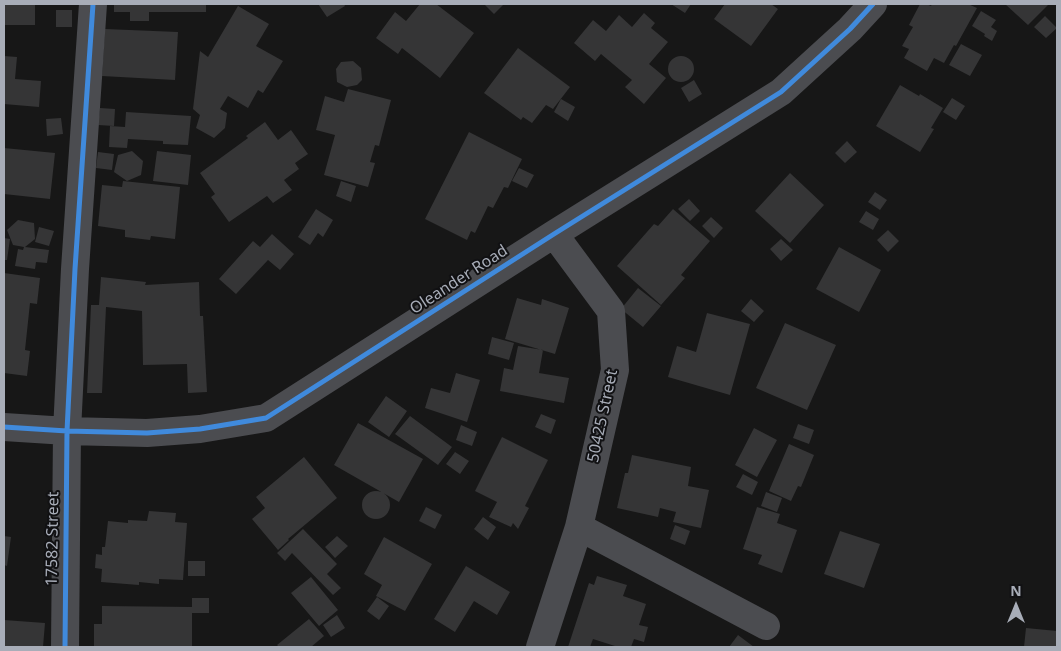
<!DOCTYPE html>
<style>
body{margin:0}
#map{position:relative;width:1061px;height:651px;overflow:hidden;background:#171717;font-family:"Noto Sans",sans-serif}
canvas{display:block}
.frame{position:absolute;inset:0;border:5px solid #a8adb8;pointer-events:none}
.north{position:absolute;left:991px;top:581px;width:50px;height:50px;-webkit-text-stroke:4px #111113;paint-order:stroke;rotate:0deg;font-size:14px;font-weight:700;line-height:20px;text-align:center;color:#a8adb8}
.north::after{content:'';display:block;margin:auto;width:18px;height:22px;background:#a8adb8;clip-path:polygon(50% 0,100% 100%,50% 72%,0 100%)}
</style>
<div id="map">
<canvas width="1061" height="651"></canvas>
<div class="frame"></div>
<div class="north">N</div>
</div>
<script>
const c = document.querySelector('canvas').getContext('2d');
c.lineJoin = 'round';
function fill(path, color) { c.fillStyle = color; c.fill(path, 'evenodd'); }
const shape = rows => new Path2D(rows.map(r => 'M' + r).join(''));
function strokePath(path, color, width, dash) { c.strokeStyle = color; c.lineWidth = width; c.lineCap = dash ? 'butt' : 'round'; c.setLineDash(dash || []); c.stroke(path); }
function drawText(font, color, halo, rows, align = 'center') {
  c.font = font + ' "Noto Sans",sans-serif'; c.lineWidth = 4; c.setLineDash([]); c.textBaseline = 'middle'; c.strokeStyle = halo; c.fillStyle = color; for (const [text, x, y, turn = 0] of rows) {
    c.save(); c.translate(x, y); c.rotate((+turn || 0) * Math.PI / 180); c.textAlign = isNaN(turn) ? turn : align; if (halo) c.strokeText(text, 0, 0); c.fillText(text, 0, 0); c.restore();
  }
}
fill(shape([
 [4,4,35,4,35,25,4,25],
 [114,4,206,4,206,12,149,12,149,21,130,21,130,12,114,12],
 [318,4,344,4,345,6,327,17],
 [420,4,436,4,474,33,440,78,402,48,398,54,376,38,395,12,406,21],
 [484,4,504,4,494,14],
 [671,4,691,4,685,13],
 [725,4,771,4,778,9,751,46,714,19],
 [920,4,926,4,931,6,932,4,968,4,977,8,956,46,954,45,944,63,934,58,927,71,904,58,909,49,902,46,913,27,909,25],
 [1005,4,1049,4,1028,25],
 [238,6,269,24,256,46,283,61,263,93,258,90,248,108,228,96,220,109,227,113,225,128,214,138,196,128,200,115,193,109,200,51,208,57],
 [56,10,72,10,72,27,56,27],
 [981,11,996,20,991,27,997,31,992,41,984,36,985,34,972,26],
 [644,13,655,23,651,28,668,42,649,64,666,78,644,104,625,87,632,80,601,54,595,61,574,43,593,20,606,31,619,15,632,27],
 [1045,16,1057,28,1046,38,1034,27],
 [105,29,178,32,175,80,102,76],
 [961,44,982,55,970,76,949,65],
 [518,48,570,87,553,109,546,105,532,123,523,117,521,120,484,93],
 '668 69a13 13 0 1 1 26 0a13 13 0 1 1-26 0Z',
 [4,56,17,57,15,79,41,81,39,107,4,104],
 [353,61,361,68,362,80,357,85,347,87,337,82,336,69,341,62],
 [694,80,702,94,689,102,681,88],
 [900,85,919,96,920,94,943,108,931,128,934,129,920,152,876,126],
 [348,89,391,100,379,146,375,145,370,162,375,163,368,187,324,175,335,135,316,130,325,96,344,102],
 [952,98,965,106,956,120,943,112],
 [561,99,575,107,568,121,554,112],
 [100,108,115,109,114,126,98,125],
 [126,112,191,116,188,145,163,144,163,141,128,139,127,148,109,147,110,126,125,127],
 [61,118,63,134,47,136,46,119],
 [265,122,278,140,291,130,308,154,295,163,299,169,284,180,292,190,273,203,267,196,229,222,211,197,215,194,200,173,248,138,246,136],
 [469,132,522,159,508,188,504,187,493,208,488,206,475,233,471,231,467,240,425,219],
 [847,141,857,152,845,163,835,153],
 [4,148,55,153,50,199,4,194],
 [132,151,143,161,141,175,127,181,114,172,118,155],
 [157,151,191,155,188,185,153,181],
 [98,152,114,154,112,170,96,168],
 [519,168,534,175,527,188,512,181],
 [790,173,824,205,790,243,755,211],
 [123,181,180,187,175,239,151,236,150,240,125,237,125,230,98,226,102,185,122,187],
 [341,181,356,186,351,202,336,196],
 [875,192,887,200,880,210,868,202],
 [689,199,700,211,690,221,678,209],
 [316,209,333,220,323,237,318,233,310,245,298,237],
 [673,209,710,241,681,275,685,278,661,305,617,266,654,224,658,226],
 [866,211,879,219,873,230,859,222],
 [711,217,723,228,714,238,702,226],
 [18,220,34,223,35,239,25,247,49,250,47,263,36,262,35,269,15,266,18,249,23,250,24,247,13,245,7,230],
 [39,227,54,231,49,246,35,242],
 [888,230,899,241,888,252,877,240],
 [272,234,294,254,280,270,268,260,236,294,219,279,253,241,260,247],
 [4,238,10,239,7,260,4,260],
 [781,239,793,250,781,261,770,249],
 [839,247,881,270,859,312,816,289],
 [4,273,40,278,37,304,30,303,25,350,30,351,27,376,4,373],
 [101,277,146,282,145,285,199,282,200,316,203,316,207,392,188,393,187,364,143,365,142,311,106,307,102,393,87,393,91,305,99,305],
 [638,288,661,306,643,327,621,309],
 [517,298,541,305,542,299,569,308,555,354,505,339],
 [751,299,764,311,754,322,741,311],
 [707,313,750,324,730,395,668,377,677,346,696,352],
 [785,323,836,345,807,410,756,388],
 [492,337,514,343,509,360,488,354],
 [518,346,543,350,539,373,569,378,564,403,500,391,504,368,513,370],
 [456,373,480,380,467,422,425,408,431,388,450,393],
 [386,396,407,411,389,437,368,422],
 [541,414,556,420,551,434,535,427],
 [410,416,452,447,438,465,395,434],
 [358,423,423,459,399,502,334,465],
 [798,424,814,430,809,444,793,438],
 [461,425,477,432,472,446,456,440],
 [754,428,777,440,757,477,735,465],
 [502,437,548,460,525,506,529,508,518,529,513,523,511,527,489,517,497,502,475,491],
 [789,444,814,455,801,487,798,486,791,501,769,491],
 [455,452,469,461,460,474,446,464],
 [632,455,691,467,688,486,709,490,701,528,673,522,676,512,660,508,658,517,617,508,625,473,628,473],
 [304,457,337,498,288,539,289,540,278,550,252,519,265,508,256,497],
 [743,474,758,482,752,495,736,487],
 '362 505a14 14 0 1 1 28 0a14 14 0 1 1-28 0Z',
 [766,492,782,498,777,512,761,506],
 [426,507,442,515,435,529,419,521],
 [757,507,780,514,777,523,797,530,782,573,758,564,762,555,743,549],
 [149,511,176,513,175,522,187,523,183,580,159,579,159,584,139,582,139,585,101,582,102,569,95,568,96,554,102,555,102,547,105,547,108,521,128,523,128,520,147,521],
 [483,517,496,527,488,540,474,529],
 [675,525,690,531,685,545,670,539],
 [303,529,337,564,327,574,341,588,333,595,292,553,285,561,277,553],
 [840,531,880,544,864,588,824,574],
 [4,536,11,537,7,566,4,565],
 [337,536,348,546,335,558,325,547],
 [384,537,432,564,405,611,376,596,382,585,364,574],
 [188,561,205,561,205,576,188,576],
 [466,566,510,592,497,615,474,601,455,632,434,619],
 [597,576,627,585,623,596,646,604,639,625,648,627,644,642,634,639,631,647,618,647,593,639,590,647,568,647,589,583,594,585],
 [311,577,338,610,319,626,291,593],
 [377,597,389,606,379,620,367,611],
 [192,598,209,598,209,613,192,613,192,647,94,647,94,624,102,624,102,606,192,607],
 [337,615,345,628,331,637,323,625],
 [309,619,324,636,311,647,279,647,277,645],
 [4,620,45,623,43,647,4,647],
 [1026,628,1057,631,1057,647,1024,647],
 [738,635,754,647,729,647]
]), '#353536');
strokePath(shape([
 [4,427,67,431,147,433,200,429,266,418,554,234,781,92,850,29,873,4],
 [579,527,766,626],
 [65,647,67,431,75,269,93,4],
 [540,647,579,527,615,370,611,311,554,234]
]), '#4b4c50', 28);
strokePath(shape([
 [4,427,67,431,147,433,200,429,266,418,554,234,781,92,850,29,873,4],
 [65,647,67,431,75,269,93,4]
]), '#408adc', 5);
drawText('16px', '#a8adb8', '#111113', [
 ["Oleander Road",459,280,-33],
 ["50425 Street",603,416,-78],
 ["17582 Street",53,539,-89]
]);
</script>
